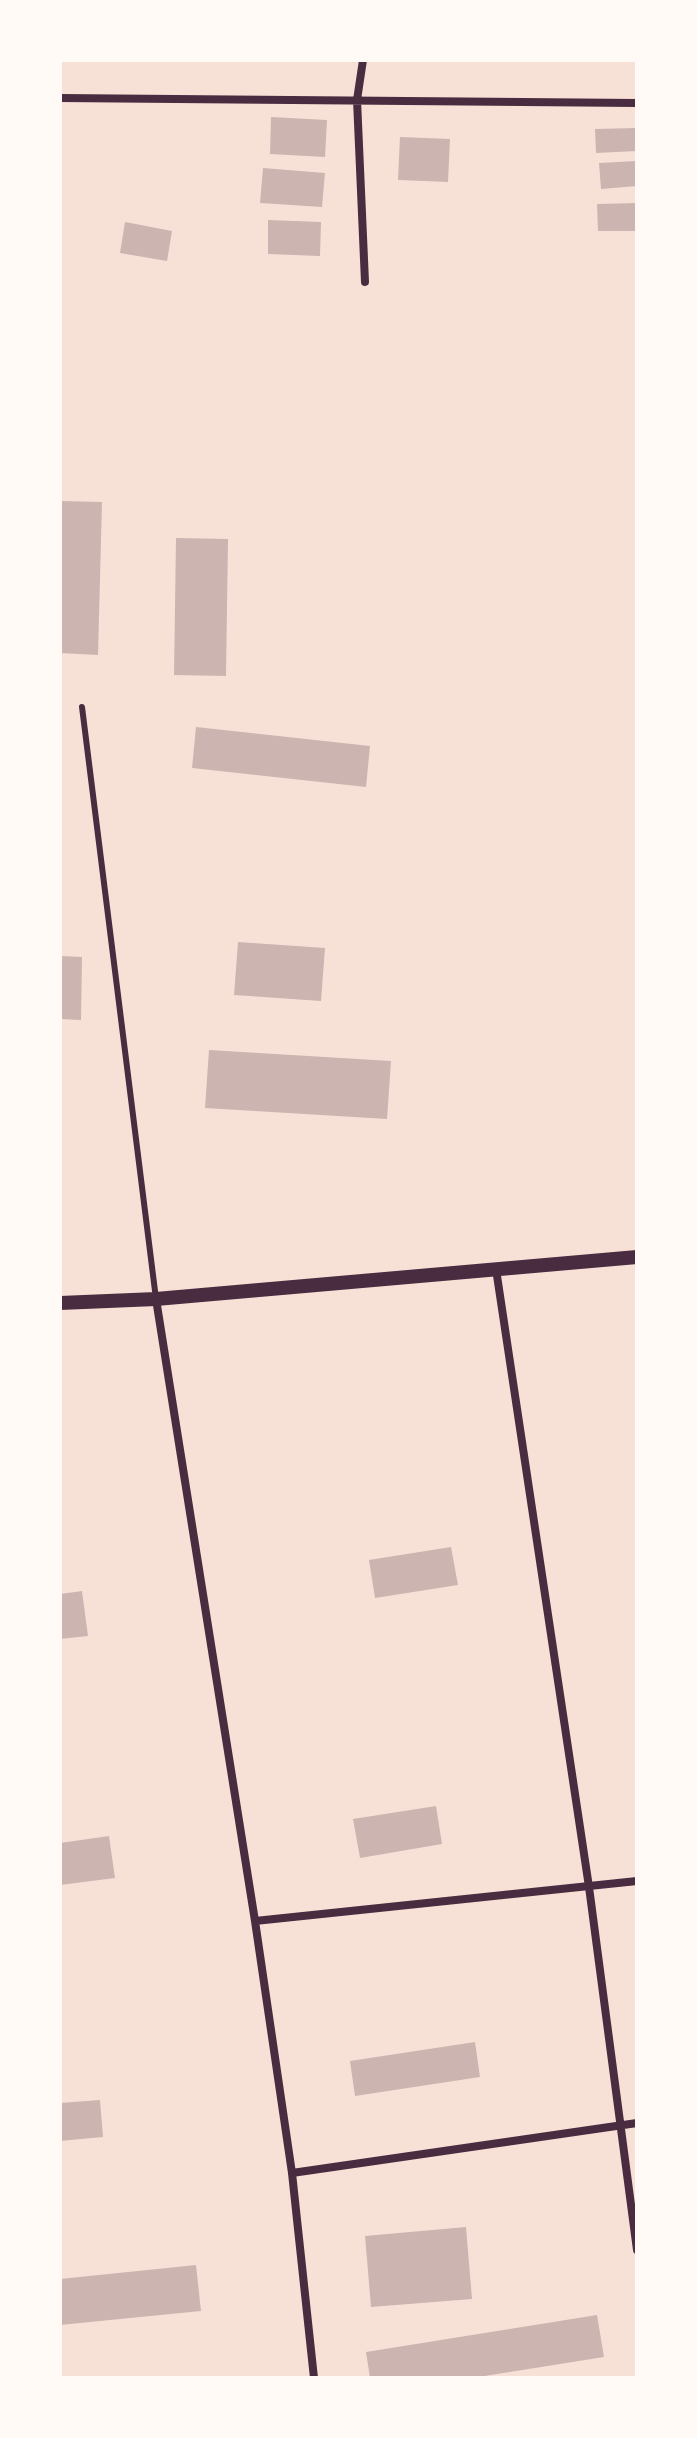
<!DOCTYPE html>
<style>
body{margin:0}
#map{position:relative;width:697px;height:2438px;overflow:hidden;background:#f7e1d7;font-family:Roboto,sans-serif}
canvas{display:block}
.frame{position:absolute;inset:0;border:62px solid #fffaf5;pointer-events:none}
</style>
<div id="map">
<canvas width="697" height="2438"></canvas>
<div class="frame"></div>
</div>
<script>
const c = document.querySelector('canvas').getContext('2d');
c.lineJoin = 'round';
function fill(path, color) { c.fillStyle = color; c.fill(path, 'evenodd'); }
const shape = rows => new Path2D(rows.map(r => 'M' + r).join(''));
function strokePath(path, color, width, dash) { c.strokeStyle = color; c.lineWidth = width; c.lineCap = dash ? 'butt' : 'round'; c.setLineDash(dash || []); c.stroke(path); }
fill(shape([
 [271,117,327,120,325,157,270,154],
 [637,128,637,151,596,153,595,129],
 [400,137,450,139,448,182,398,180],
 [637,161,637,186,601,189,599,163],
 [263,168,325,173,322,207,260,203],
 [637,203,637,231,598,231,597,204],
 [268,220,321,222,320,256,268,254],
 [125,222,172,231,167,261,120,253],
 [60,501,102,502,98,655,60,653],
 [176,538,228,539,226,676,174,675],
 [196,727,370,746,366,787,192,768],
 [238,942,325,948,321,1001,234,995],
 [60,956,82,957,81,1020,60,1019],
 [209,1050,391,1061,387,1119,205,1108],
 [451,1547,458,1585,375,1598,369,1560],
 [82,1591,88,1636,60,1639,60,1594],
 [436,1806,442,1844,360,1858,353,1819],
 [109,1836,115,1878,60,1885,60,1843],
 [475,2042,480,2077,355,2096,350,2061],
 [100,2100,103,2137,60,2141,60,2103],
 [466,2227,472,2299,371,2307,365,2236],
 [196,2265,201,2311,60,2325,60,2279],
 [597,2315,604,2357,472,2378,370,2378,366,2352]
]), '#ccb4b1');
strokePath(shape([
 [82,707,156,1299]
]), '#4a2c40', 6);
strokePath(shape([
 [363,60,357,100,365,282],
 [60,98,637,103],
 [496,1269,589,1887,637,2250],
 [156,1299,255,1921,292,2173,314,2378],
 [255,1921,637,1881],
 [292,2173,637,2123]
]), '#4a2c40', 8);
strokePath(shape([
 [60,1303,156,1299,637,1257]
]), '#4a2c40', 14);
</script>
